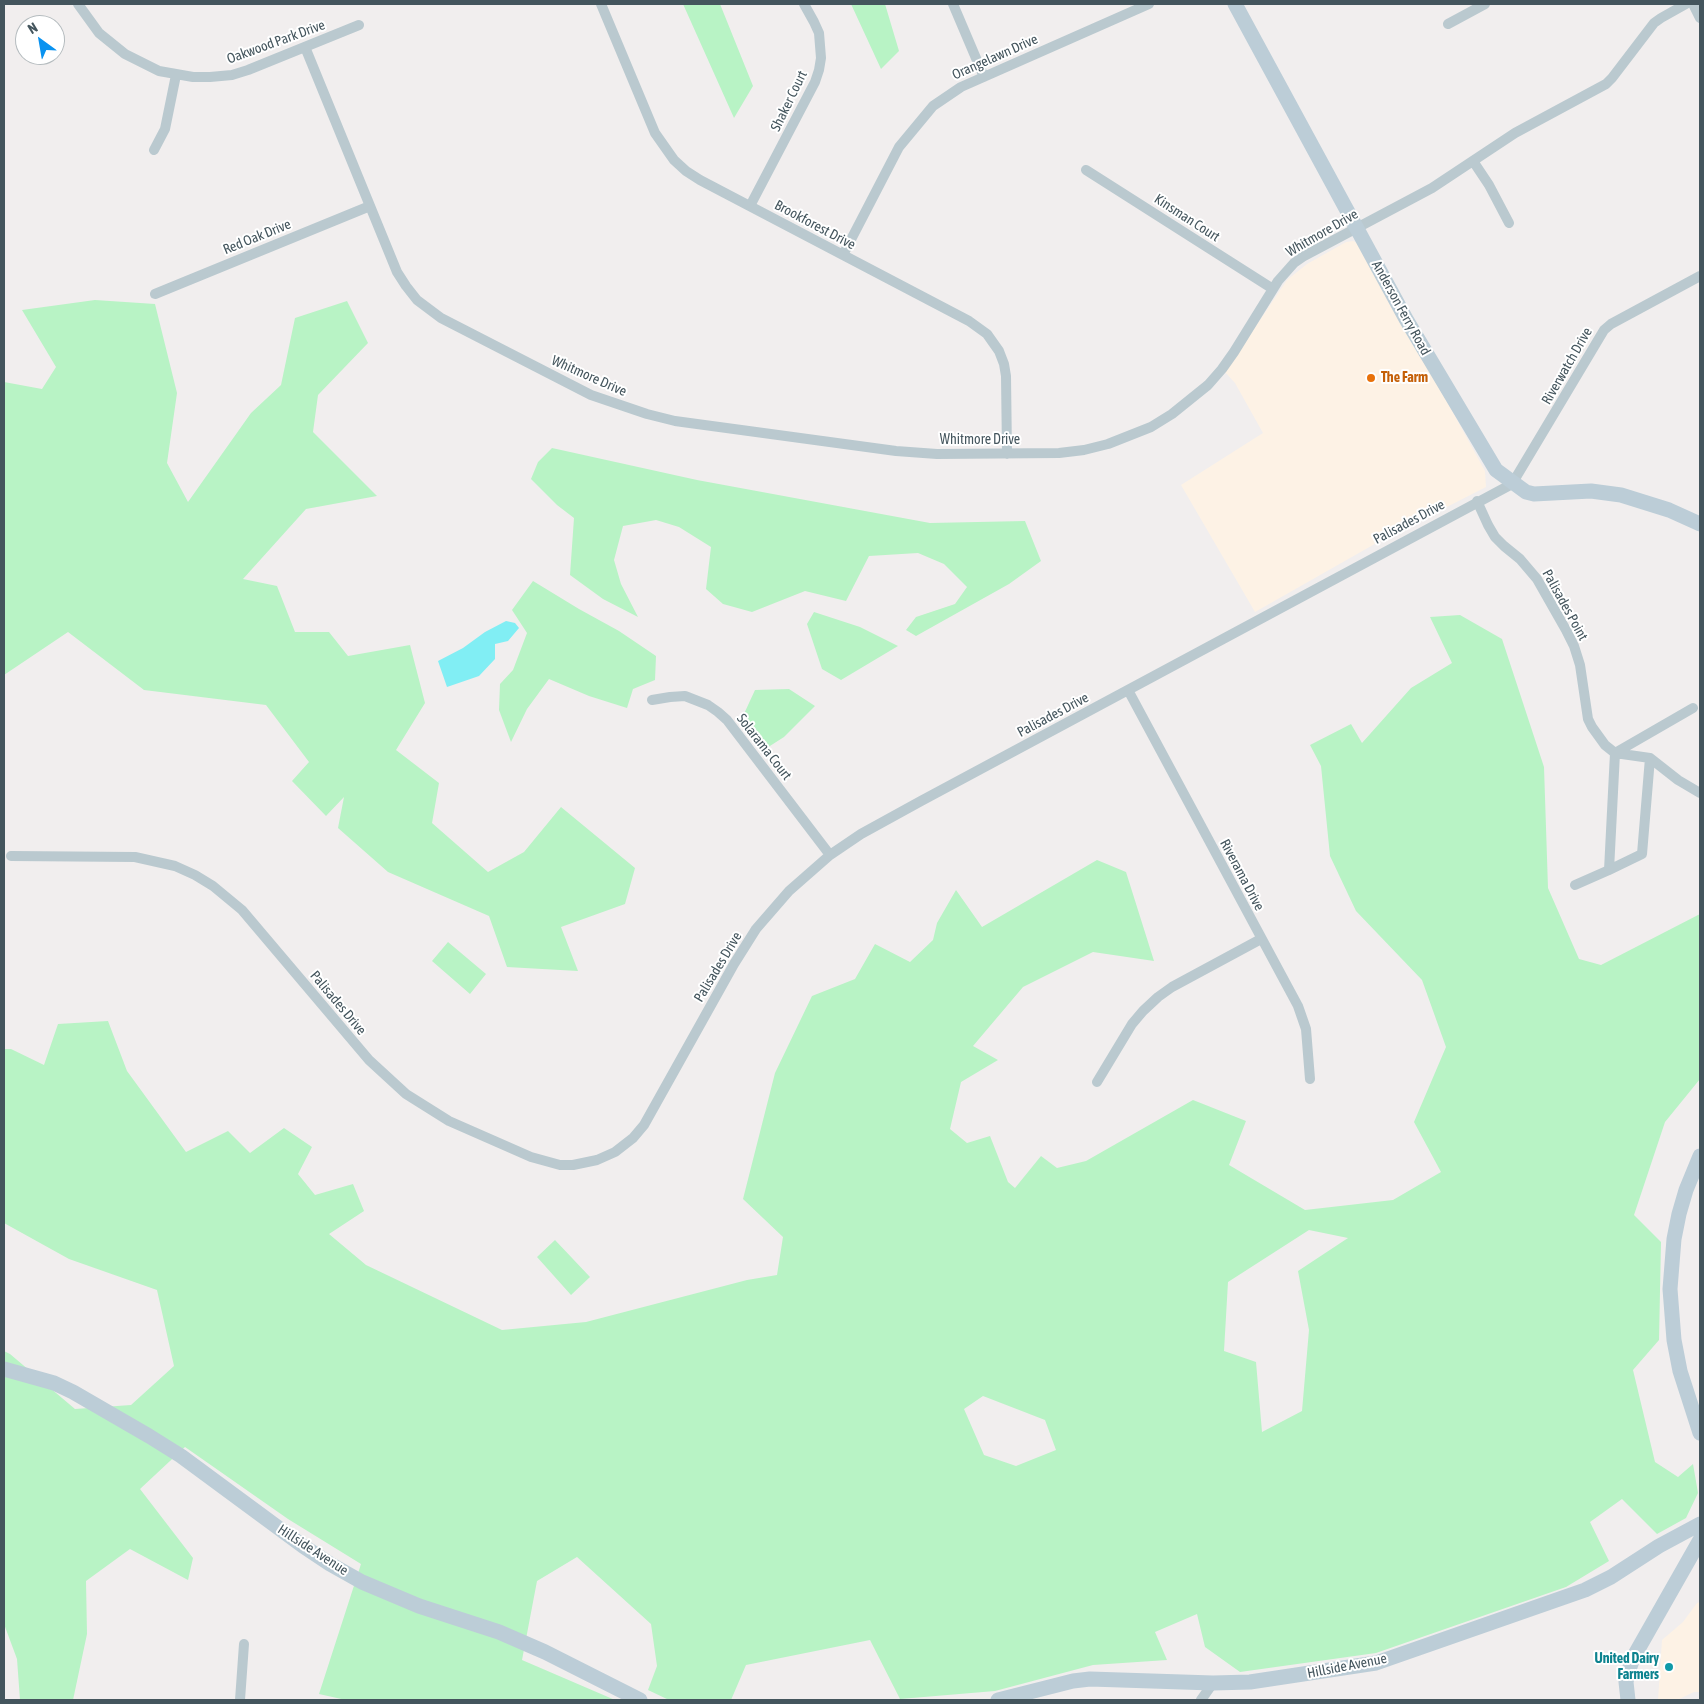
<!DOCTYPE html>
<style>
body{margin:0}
#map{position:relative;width:1704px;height:1704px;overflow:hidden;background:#f1eeee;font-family:"Asap Condensed",sans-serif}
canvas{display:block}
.frame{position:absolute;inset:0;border:5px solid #44555d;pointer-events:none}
.north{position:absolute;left:15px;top:15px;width:50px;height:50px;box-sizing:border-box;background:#fff;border:1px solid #b4bbbe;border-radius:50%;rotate:328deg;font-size:14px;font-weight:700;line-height:20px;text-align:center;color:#44555d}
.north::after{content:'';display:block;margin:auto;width:18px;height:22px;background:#0992f0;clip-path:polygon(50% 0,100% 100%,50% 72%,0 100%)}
</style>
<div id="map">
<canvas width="1704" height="1704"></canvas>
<div class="frame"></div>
<div class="north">N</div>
</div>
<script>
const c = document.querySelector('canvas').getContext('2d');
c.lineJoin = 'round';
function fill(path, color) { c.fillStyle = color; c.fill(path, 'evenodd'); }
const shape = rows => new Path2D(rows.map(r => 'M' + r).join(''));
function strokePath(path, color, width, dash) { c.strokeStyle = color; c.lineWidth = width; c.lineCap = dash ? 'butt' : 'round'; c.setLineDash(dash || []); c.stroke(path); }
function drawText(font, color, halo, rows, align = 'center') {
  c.font = font + ' "Asap Condensed",sans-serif'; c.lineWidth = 4; c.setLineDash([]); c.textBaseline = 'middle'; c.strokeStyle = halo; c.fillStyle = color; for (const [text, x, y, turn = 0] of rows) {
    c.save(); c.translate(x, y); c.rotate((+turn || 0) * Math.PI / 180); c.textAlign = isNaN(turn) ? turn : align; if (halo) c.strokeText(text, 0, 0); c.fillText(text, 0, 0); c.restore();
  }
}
fill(shape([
 [1353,241,1361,245,1485,471,1486,487,1380,541,1255,612,1181,485,1263,433,1235,383,1225,372,1287,280,1307,264,1346,242],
 [1700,1602,1700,1692,1694,1692,1677,1700,1658,1700,1662,1640,1683,1622,1697,1603]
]), '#fdf2e5');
fill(shape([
 [683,4,720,4,753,86,734,118],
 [851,4,885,4,899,51,881,69],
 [95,300,155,304,177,393,167,463,188,502,251,413,281,385,295,318,347,301,368,343,318,395,313,432,377,496,306,509,243,579,277,586,295,632,329,632,348,656,410,645,425,703,396,750,439,783,432,823,488,872,524,852,561,807,635,868,625,904,561,927,578,971,507,967,489,916,388,872,338,828,344,797,326,816,292,781,309,762,266,705,144,690,68,632,4,675,4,382,42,389,56,367,22,310],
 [552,448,697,480,930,523,1025,521,1041,561,1009,584,916,636,906,630,916,617,955,604,967,587,944,564,918,553,869,556,846,601,805,591,752,612,723,604,706,589,711,547,679,527,656,520,623,526,614,560,621,584,638,617,603,599,570,575,574,518,557,505,531,479,538,462],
 [533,581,579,609,619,631,656,656,655,680,633,689,627,708,589,696,549,679,527,709,511,742,499,710,500,684,513,670,527,633,512,610],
 [814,612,860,627,898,646,841,680,822,669,807,624],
 [1460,615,1502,639,1544,767,1548,888,1579,959,1601,965,1700,914,1700,1079,1665,1122,1634,1215,1661,1242,1659,1340,1633,1370,1655,1462,1678,1477,1693,1464,1698,1493,1686,1518,1657,1534,1622,1499,1590,1522,1609,1561,1566,1587,1376,1653,1240,1672,1205,1647,1197,1614,1155,1632,1167,1660,1093,1665,995,1691,900,1699,870,1640,746,1665,731,1700,669,1700,648,1690,657,1666,651,1624,577,1557,537,1581,522,1660,615,1700,346,1700,319,1694,361,1564,288,1519,185,1447,140,1489,193,1558,188,1580,130,1549,86,1581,87,1634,73,1700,20,1700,17,1659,4,1624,4,1351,10,1354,75,1409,131,1405,174,1366,157,1290,69,1259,4,1223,4,1049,11,1049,44,1065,58,1024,108,1021,127,1071,186,1152,228,1131,250,1153,284,1128,312,1147,298,1174,315,1195,353,1184,364,1211,329,1234,366,1265,502,1330,586,1322,747,1280,777,1275,783,1237,743,1199,775,1073,812,996,855,979,875,944,910,962,933,940,937,923,956,890,982,927,1097,860,1126,872,1154,961,1093,952,1023,987,973,1046,998,1060,961,1082,950,1129,967,1143,990,1136,1008,1182,1015,1188,1041,1156,1057,1168,1086,1161,1193,1100,1246,1121,1229,1165,1305,1210,1393,1200,1441,1172,1414,1122,1446,1047,1422,980,1356,911,1330,856,1321,766,1310,745,1351,724,1362,743,1411,688,1452,663,1430,617],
 [1309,1230,1348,1238,1298,1271,1309,1330,1302,1411,1262,1432,1256,1362,1224,1351,1228,1282],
 [983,1396,1045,1420,1056,1450,1016,1466,984,1455,964,1409],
 [789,689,815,706,784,737,762,751,743,716,755,690],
 [448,942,486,974,470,994,432,961],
 [555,1240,590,1277,571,1295,537,1257]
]), '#b8f3c5');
fill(shape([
 [506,621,515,623,519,628,508,641,495,644,495,659,479,676,447,687,438,661,463,648,485,632]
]), '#81eef4');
strokePath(shape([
 [78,4,99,33,125,54,159,71,193,77,210,77,232,75,248,70,359,25],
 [601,4,655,133,674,160,686,171,700,180,969,321,987,334,999,351,1004,364,1006,376,1007,454],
 [953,4,984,77],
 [1693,4,1700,18],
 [1448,24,1485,4],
 [305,47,397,272,406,286,417,300,441,318,591,395,647,414,675,421,896,451,937,454,1059,453,1084,450,1108,444,1151,427,1172,414,1208,385,1222,369,1234,352,1278,281,1294,263,1304,256,1432,188,1515,133,1606,84,1612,78,1654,23,1661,18,1686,4],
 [154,150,165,129,176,75],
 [1473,161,1489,185,1509,223],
 [1086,170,1273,289],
 [750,206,815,82,819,70,821,58,819,33,814,22,804,4],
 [843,255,899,147,933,106,961,87,1149,4],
 [155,294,370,206],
 [1477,501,1488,525,1495,537,1504,546,1520,559,1537,579,1566,630,1574,646,1580,665,1588,719,1592,727,1605,745,1615,753,1650,758,1678,780,1700,793],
 [1128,690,1298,1006,1306,1029,1310,1079],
 [652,700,670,697,685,696,708,705,718,712,727,720,830,855],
 [1650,758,1642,854,1609,870,1615,753,1693,708],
 [11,856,135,857,175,866,195,875,213,886,242,910,369,1060,406,1094,449,1121,531,1157,560,1165,573,1165,597,1160,615,1152,633,1138,644,1125,734,964,756,929,789,891,830,855,861,834,921,801,1512,484,1604,330,1611,324,1700,276],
 [1575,885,1609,870],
 [1097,1082,1132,1024,1143,1011,1158,997,1172,987,1261,939],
 [240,1700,244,1644],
 [1201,1700,1213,1683]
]), '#bac9cf', 10);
strokePath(shape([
 [1235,4,1406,319,1496,470,1526,492,1534,494,1591,491,1621,495,1669,510,1700,524],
 [1700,1156,1686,1190,1679,1214,1674,1239,1670,1289,1674,1340,1680,1371,1700,1433],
 [4,1369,54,1383,73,1392,149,1436,181,1456,303,1546,330,1564,362,1582,419,1606,499,1632,545,1652,640,1700],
 [998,1700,1073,1681,1090,1679,1213,1683,1250,1682,1376,1663,1585,1590,1611,1577,1659,1546,1700,1524],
 [1628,1700,1626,1682,1628,1673,1633,1658,1700,1540]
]), '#bccdd7', 15);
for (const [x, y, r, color] of [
 [1371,378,5,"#e8710a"],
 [1669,1667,5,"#0f9aa8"]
]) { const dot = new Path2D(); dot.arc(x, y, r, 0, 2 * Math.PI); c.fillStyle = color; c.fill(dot); strokePath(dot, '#fff', 2); }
drawText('14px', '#44555d', '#fff', [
 ["Oakwood Park Drive",276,42,-20],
 ["Orangelawn Drive",995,57,-24],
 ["Shaker Court",789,101,-64],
 ["Kinsman Court",1187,218,33],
 ["Brookforest Drive",815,225,28],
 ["Whitmore Drive",1322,233,-30],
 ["Red Oak Drive",257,237,-22],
 ["Anderson Ferry Road",1401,308,61],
 ["Riverwatch Drive",1567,366,-60],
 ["Whitmore Drive",589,376,24],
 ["Whitmore Drive",980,440],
 ["Palisades Drive",1409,522,-28],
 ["Palisades Point",1565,605,61],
 ["Palisades Drive",1053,715,-28],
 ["Solarama Court",764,747,52],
 ["Riverama Drive",1242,875,62],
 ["Palisades Drive",718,967,-59],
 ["Palisades Drive",338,1003,50],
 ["Hillside Avenue",313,1550,33],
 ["Hillside Avenue",1347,1666,-11]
]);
drawText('bold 14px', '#c56008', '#fff', [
 ["The Farm",1381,378]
], 'left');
drawText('bold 14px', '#0d838f', '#fff', [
 ["United Dairy",1659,1659],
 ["Farmers",1659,1675]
], 'right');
</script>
